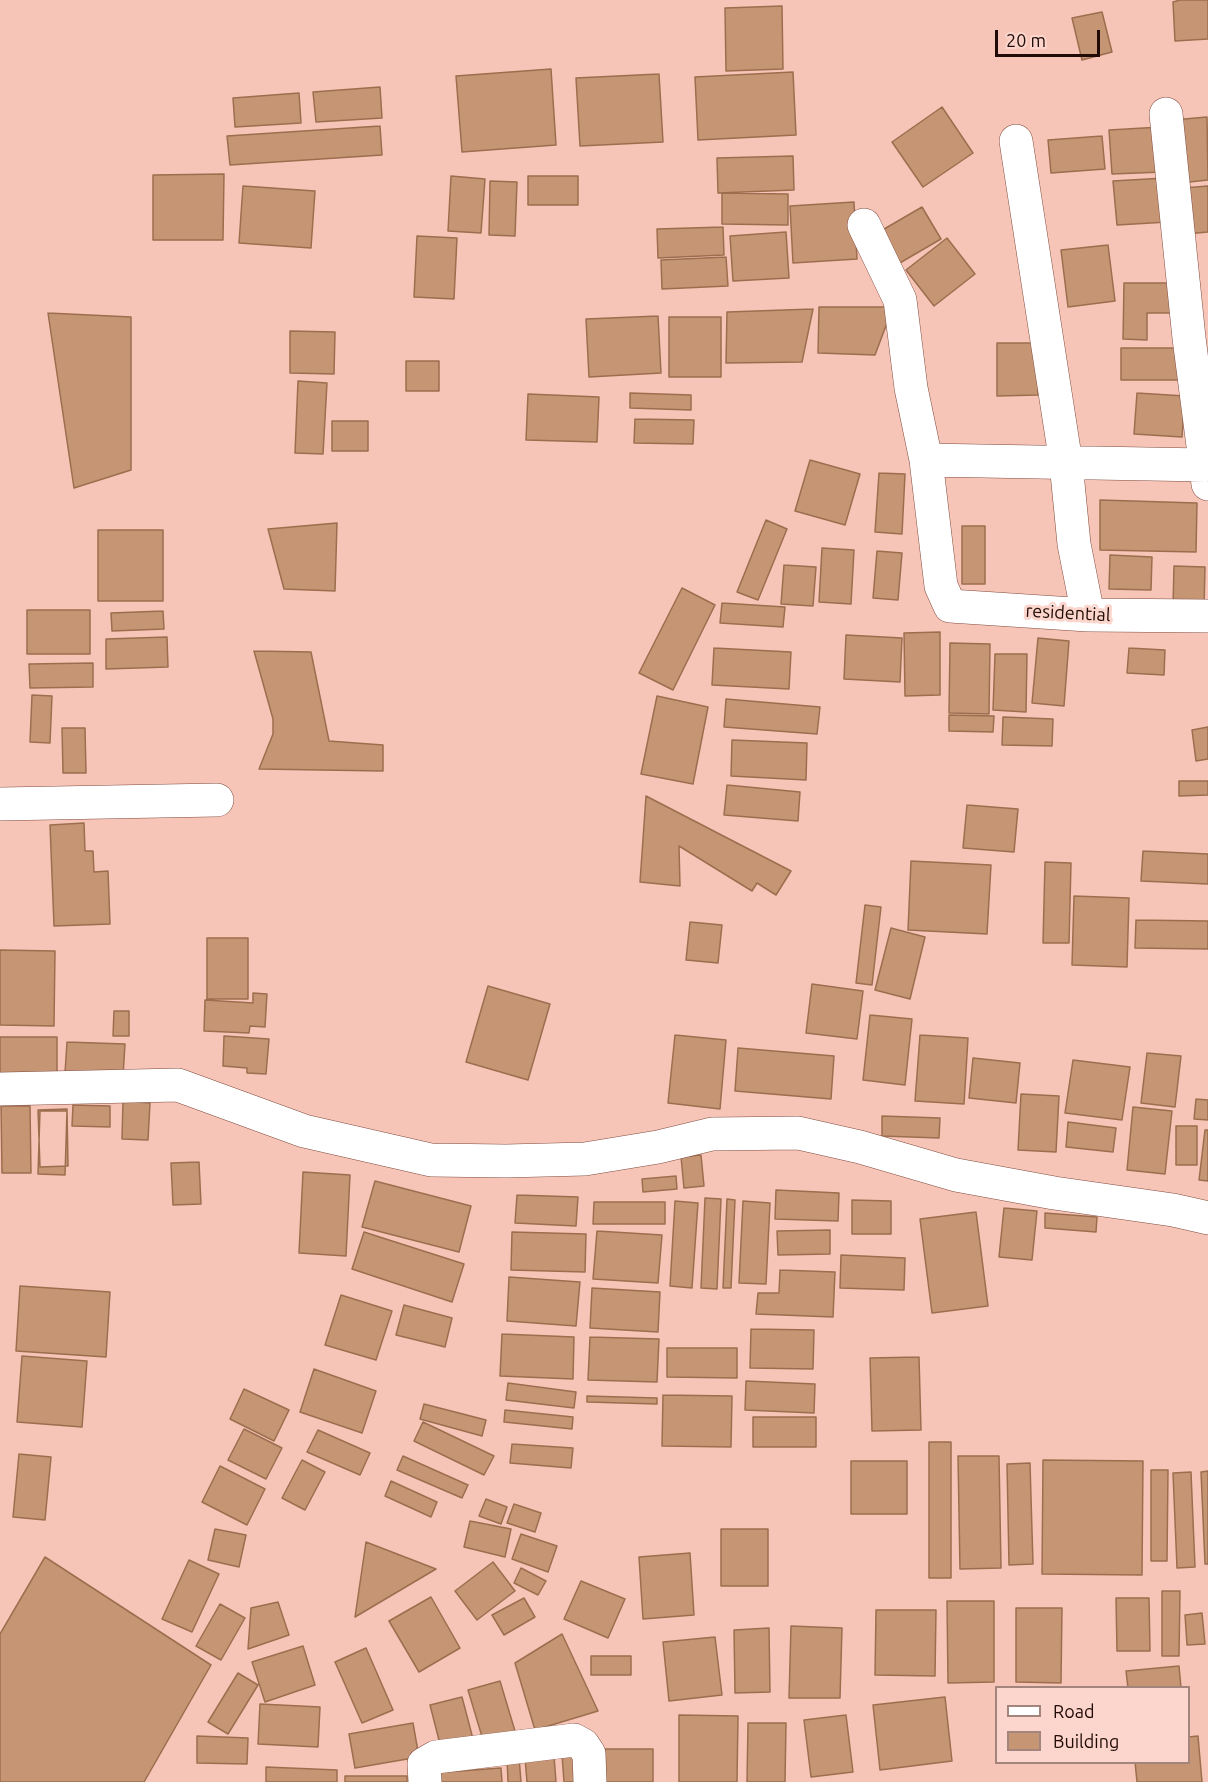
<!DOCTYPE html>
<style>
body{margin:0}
#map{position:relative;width:1208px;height:1782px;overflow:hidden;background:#f7c5b8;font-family:Ubuntu,sans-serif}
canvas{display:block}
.legend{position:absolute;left:995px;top:1686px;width:195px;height:78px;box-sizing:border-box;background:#fcd6cc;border:2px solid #a4857d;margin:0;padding:8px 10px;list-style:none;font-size:18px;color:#200b07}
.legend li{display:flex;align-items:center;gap:12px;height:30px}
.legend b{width:30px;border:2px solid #a4857d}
.scale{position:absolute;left:995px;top:30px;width:105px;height:27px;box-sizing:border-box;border:3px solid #200b07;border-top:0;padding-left:8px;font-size:18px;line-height:21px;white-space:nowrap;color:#200b07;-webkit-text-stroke:4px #fcd6cc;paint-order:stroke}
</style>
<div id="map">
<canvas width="1208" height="1782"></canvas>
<ul class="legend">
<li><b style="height:8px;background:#fff"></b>Road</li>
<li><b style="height:16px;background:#c69574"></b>Building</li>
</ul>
<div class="scale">20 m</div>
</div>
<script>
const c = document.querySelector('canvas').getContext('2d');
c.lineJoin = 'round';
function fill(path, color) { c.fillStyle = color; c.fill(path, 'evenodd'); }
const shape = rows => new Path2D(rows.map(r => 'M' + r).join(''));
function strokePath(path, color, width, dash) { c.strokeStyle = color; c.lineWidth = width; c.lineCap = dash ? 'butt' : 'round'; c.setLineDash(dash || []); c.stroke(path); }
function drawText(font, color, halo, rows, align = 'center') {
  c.font = font + ' Ubuntu,sans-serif'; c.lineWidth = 6; c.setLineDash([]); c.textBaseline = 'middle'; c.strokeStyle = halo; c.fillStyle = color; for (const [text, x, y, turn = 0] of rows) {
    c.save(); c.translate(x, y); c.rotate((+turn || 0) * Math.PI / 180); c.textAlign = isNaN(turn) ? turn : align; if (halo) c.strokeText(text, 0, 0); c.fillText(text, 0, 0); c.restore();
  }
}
const building = shape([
 [1180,0,1208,0,1208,39,1175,41,1173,2,1180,0],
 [782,6,783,69,726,71,725,8,782,6],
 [1102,12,1112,52,1082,60,1072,18,1102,12],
 [551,69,556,145,462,152,456,76,551,69],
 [793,72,796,135,698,140,695,77,793,72],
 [659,74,663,142,580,146,576,78,659,74],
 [380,87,382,118,316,122,313,92,380,87],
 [299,93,301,123,235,127,233,98,299,93],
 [942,107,973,153,923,187,892,142,942,107],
 [1207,117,1208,180,1180,183,1173,120,1207,117],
 [380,126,382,155,230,165,227,136,380,126],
 [1161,127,1163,172,1112,174,1109,130,1161,127],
 [1102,136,1105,169,1051,173,1048,140,1102,136],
 [793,156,794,190,718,193,717,158,793,156],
 [224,174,223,240,153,240,153,175,224,174],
 [451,176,485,179,481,233,448,231,451,176],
 [528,176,578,176,578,205,528,205,528,176],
 [1165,178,1168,222,1117,225,1113,181,1165,178],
 [490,181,517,182,515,236,489,235,490,181],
 [243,186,315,191,311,248,239,243,243,186],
 [1208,186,1208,232,1186,234,1183,188,1208,186],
 [722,193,788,194,788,225,722,224,722,193],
 [854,202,857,259,793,263,790,206,854,202],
 [922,207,941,239,898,264,879,232,922,207],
 [723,227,724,255,658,258,657,229,723,227],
 [786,232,789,278,733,281,730,236,786,232],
 [417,236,457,238,454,299,414,297,417,236],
 [947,238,975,274,934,306,906,270,947,238],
 [1108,245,1115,301,1068,307,1061,250,1108,245],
 [726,257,728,286,662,289,661,260,726,257],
 [1124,283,1180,283,1180,313,1147,313,1147,340,1123,339,1124,283],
 [819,307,893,307,875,355,818,353,819,307],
 [813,309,802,362,726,363,727,312,813,309],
 [48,313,131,317,131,470,74,488,48,313],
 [658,316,661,373,589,377,586,319,658,316],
 [669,317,721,317,721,377,669,377,669,317],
 [290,331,335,332,334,374,290,373,290,331],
 [997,343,1038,343,1038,395,997,396,997,343],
 [1121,348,1184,348,1184,380,1121,380,1121,348],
 [406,361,439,361,439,391,406,391,406,361],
 [298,381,327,383,323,454,295,453,298,381],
 [630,393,691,395,691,410,630,408,630,393],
 [1137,393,1185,396,1182,437,1134,434,1137,393],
 [528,394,599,397,597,442,526,440,528,394],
 [635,419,694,420,693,444,634,443,635,419],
 [332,421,368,421,368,451,332,451,332,421],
 [810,460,860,474,845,525,795,511,810,460],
 [879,473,905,474,902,534,875,532,879,473],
 [1100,500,1197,503,1196,552,1100,550,1100,500],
 [766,520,787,529,758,600,737,592,766,520],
 [337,523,335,591,284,589,268,529,337,523],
 [962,526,985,526,985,584,962,584,962,526],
 [98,530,163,530,163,601,98,601,98,530],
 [822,548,854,550,851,604,819,602,822,548],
 [877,551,902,553,898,600,873,598,877,551],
 [1110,555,1152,557,1151,590,1109,589,1110,555],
 [784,565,816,567,813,606,781,604,784,565],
 [1174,566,1205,567,1204,608,1173,607,1174,566],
 [682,588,715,605,673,690,639,673,682,588],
 [722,603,785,607,783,627,720,623,722,603],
 [27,610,90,610,90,654,27,654,27,610],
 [163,611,164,629,112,631,111,613,163,611],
 [940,632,940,695,905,696,904,633,940,632],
 [846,635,902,638,900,682,844,679,846,635],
 [167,637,168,667,106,669,106,639,167,637],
 [1038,638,1069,641,1064,706,1032,703,1038,638],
 [950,643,990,644,989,714,949,713,950,643],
 [714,648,791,652,789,689,712,685,714,648],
 [1129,648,1165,650,1164,675,1127,673,1129,648],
 [254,651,311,652,329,741,383,745,383,771,259,769,273,734,273,719,254,651],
 [995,654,1027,654,1026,712,993,710,995,654],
 [93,663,93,687,30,688,29,664,93,663],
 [32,695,52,696,50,743,30,742,32,695],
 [657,696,708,707,693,784,641,774,657,696],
 [726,699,820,707,817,734,724,727,726,699],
 [949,715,994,716,993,732,949,731,949,715],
 [1003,717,1053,719,1052,746,1002,745,1003,717],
 [1208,727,1208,759,1196,761,1192,730,1208,727],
 [62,728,85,728,86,773,63,773,62,728],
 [732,740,807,743,806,780,731,776,732,740],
 [1179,781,1208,781,1208,795,1179,796,1179,781],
 [727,785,800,792,798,821,724,815,727,785],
 [646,796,791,871,776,895,757,883,752,891,679,846,680,886,640,882,646,796],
 [967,805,1018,809,1014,852,963,848,967,805],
 [84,823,85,851,93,851,94,872,108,871,110,924,54,926,50,825,84,823],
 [1143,851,1208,854,1208,884,1141,881,1143,851],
 [911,861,991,865,987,934,908,930,911,861],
 [1045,862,1071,863,1069,943,1043,943,1045,862],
 [1074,896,1129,898,1127,967,1072,965,1074,896],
 [865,905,881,907,872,985,856,983,865,905],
 [1136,920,1208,921,1208,949,1135,948,1136,920],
 [690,922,722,925,718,963,686,960,690,922],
 [891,928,925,937,910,999,875,990,891,928],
 [207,938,248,938,248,999,207,999,207,938],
 [0,950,55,951,54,1026,0,1025,0,950],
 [812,984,863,991,857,1039,806,1033,812,984],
 [488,986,550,1004,528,1080,466,1062,488,986],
 [253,993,267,994,265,1027,250,1026,249,1033,204,1031,205,1000,253,1003,253,993],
 [114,1011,129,1011,129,1036,113,1036,114,1011],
 [870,1015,912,1019,905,1085,863,1080,870,1015],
 [675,1035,726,1040,720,1109,668,1103,675,1035],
 [920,1035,968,1038,964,1104,915,1101,920,1035],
 [224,1036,269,1039,266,1074,247,1073,247,1068,223,1066,224,1036],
 [0,1037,57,1037,57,1079,0,1078,0,1037],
 [67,1042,125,1044,123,1076,65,1073,67,1042],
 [738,1048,834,1056,831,1099,735,1091,738,1048],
 [1147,1053,1181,1056,1175,1107,1141,1103,1147,1053],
 [973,1058,1020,1063,1016,1103,969,1098,973,1058],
 [1073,1060,1130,1067,1122,1120,1065,1113,1073,1060],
 [1021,1094,1059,1096,1056,1152,1018,1150,1021,1094],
 [1196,1099,1208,1100,1208,1120,1194,1119,1196,1099],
 [123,1101,150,1103,148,1140,122,1139,123,1101],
 [73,1105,110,1106,110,1127,72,1126,73,1105],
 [1,1106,30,1106,31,1173,2,1173,1,1106],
 [1133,1107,1172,1111,1165,1174,1127,1170,1133,1107],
 [67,1109,68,1166,40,1167,38,1110,67,1109],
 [40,1111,67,1111,65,1175,38,1174,40,1111],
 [882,1116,940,1118,939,1138,882,1136,882,1116],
 [1068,1122,1116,1128,1113,1152,1066,1147,1068,1122],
 [1176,1126,1197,1126,1197,1165,1176,1165,1176,1126],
 [1205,1130,1208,1130,1208,1181,1199,1180,1205,1130],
 [701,1155,704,1186,684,1188,681,1157,701,1155],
 [199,1162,201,1204,173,1205,171,1163,199,1162],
 [303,1172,350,1175,346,1256,299,1253,303,1172],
 [676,1176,677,1189,643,1192,642,1179,676,1176],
 [375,1181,471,1206,459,1252,362,1227,375,1181],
 [776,1190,839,1193,838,1221,775,1219,776,1190],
 [517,1195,578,1197,576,1226,515,1223,517,1195],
 [705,1198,721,1199,717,1289,701,1288,705,1198],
 [727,1199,735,1200,731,1288,723,1288,727,1199],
 [852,1200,891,1201,891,1234,852,1234,852,1200],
 [675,1201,698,1203,692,1288,670,1286,675,1201],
 [743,1201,770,1203,766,1284,739,1283,743,1201],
 [594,1202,665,1202,665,1224,593,1224,594,1202],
 [1004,1208,1037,1211,1032,1260,999,1257,1004,1208],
 [976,1212,988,1306,932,1313,920,1219,976,1212],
 [1045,1213,1097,1217,1096,1232,1045,1228,1045,1213],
 [830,1230,830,1254,778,1255,777,1231,830,1230],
 [597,1231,662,1235,658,1283,593,1279,597,1231],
 [364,1232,464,1264,452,1302,352,1269,364,1232],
 [512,1232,586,1234,585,1272,511,1270,512,1232],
 [841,1255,905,1258,904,1290,840,1288,841,1255],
 [780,1270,835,1272,833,1317,756,1314,758,1293,779,1293,780,1270],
 [509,1277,580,1282,576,1326,507,1321,509,1277],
 [20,1286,110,1292,106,1357,16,1351,20,1286],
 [592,1288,660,1292,658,1332,590,1328,592,1288],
 [341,1295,392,1311,376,1360,325,1345,341,1295],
 [404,1305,452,1318,445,1347,396,1335,404,1305],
 [751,1329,814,1330,813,1369,750,1368,751,1329],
 [502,1334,574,1337,573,1379,500,1376,502,1334],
 [590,1337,659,1339,657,1382,588,1380,590,1337],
 [667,1348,737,1348,737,1378,667,1377,667,1348],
 [22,1356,87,1361,82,1427,17,1422,22,1356],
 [919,1357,921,1430,872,1431,870,1358,919,1357],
 [314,1369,376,1391,362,1433,300,1412,314,1369],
 [746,1381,815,1384,814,1413,745,1410,746,1381],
 [508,1383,576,1392,574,1408,506,1400,508,1383],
 [244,1389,289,1410,274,1441,230,1419,244,1389],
 [663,1395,732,1396,731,1447,662,1446,663,1395],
 [587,1396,657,1398,657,1404,587,1402,587,1396],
 [424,1404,486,1420,482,1436,420,1419,424,1404],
 [505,1410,573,1417,572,1429,504,1422,505,1410],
 [753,1417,816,1417,816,1447,753,1447,753,1417],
 [423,1422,494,1456,484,1475,414,1441,423,1422],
 [244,1429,282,1448,266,1479,228,1460,244,1429],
 [318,1430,370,1453,360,1475,307,1452,318,1430],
 [929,1442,951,1442,951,1578,929,1578,929,1442],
 [512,1444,573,1448,571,1468,510,1463,512,1444],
 [19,1454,51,1457,45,1520,13,1517,19,1454],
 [403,1456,468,1485,462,1498,397,1470,403,1456],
 [958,1456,999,1456,1001,1568,960,1569,958,1456],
 [302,1460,325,1472,305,1510,282,1498,302,1460],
 [1043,1460,1143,1461,1142,1575,1042,1574,1043,1460],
 [851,1461,907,1461,907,1514,851,1514,851,1461],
 [1030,1463,1033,1564,1009,1565,1007,1464,1030,1463],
 [220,1466,265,1489,247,1525,202,1502,220,1466],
 [1151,1470,1168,1470,1167,1561,1151,1561,1151,1470],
 [1208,1471,1208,1564,1205,1564,1201,1472,1208,1471],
 [1191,1472,1195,1567,1177,1568,1173,1473,1191,1472],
 [391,1481,437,1502,431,1517,385,1496,391,1481],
 [486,1499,507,1507,501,1524,479,1516,486,1499],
 [514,1504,541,1513,535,1532,507,1523,514,1504],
 [470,1521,511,1529,505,1557,464,1547,470,1521],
 [215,1529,246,1535,239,1567,208,1560,215,1529],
 [721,1529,768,1529,768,1586,721,1586,721,1529],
 [521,1534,557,1546,548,1572,512,1559,521,1534],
 [366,1542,436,1569,355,1617,366,1542],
 [690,1553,694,1615,643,1619,639,1557,690,1553],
 [45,1557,211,1665,144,1782,0,1782,0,1634,45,1557],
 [189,1560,219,1574,192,1632,162,1619,189,1560],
 [493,1562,515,1591,477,1620,455,1591,493,1562],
 [521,1568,546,1581,538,1595,514,1583,521,1568],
 [581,1581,625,1599,608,1638,564,1619,581,1581],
 [1162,1591,1180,1591,1179,1656,1162,1656,1162,1591],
 [431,1597,460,1648,419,1672,389,1621,431,1597],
 [524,1598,535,1617,504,1635,492,1615,524,1598],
 [1116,1598,1149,1598,1150,1651,1117,1651,1116,1598],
 [947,1601,994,1601,994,1682,948,1683,947,1601],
 [278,1602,289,1635,248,1649,251,1608,278,1602],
 [220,1604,245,1618,221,1660,196,1646,220,1604],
 [1016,1608,1062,1608,1061,1683,1016,1682,1016,1608],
 [876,1610,936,1610,935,1676,875,1675,876,1610],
 [1202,1613,1205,1644,1187,1645,1185,1615,1202,1613],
 [791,1626,842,1628,840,1698,789,1698,791,1626],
 [769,1628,770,1692,735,1693,734,1630,769,1628],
 [562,1634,598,1711,535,1730,515,1663,562,1634],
 [715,1637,722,1695,669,1701,663,1642,715,1637],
 [303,1646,315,1685,265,1702,252,1662,303,1646],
 [366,1648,393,1710,362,1723,335,1662,366,1648],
 [591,1656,631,1656,631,1675,591,1675,591,1656],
 [1179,1666,1181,1688,1128,1688,1126,1671,1179,1666],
 [238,1673,258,1685,228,1734,208,1722,238,1673],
 [500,1681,515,1731,483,1740,468,1690,500,1681],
 [462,1697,473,1739,441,1748,430,1705,462,1697],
 [945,1697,952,1761,880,1770,873,1705,945,1697],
 [260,1704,320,1707,318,1747,258,1744,260,1704],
 [679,1715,738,1716,737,1782,679,1782,679,1715],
 [846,1715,853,1772,811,1777,804,1720,846,1715],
 [413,1723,419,1757,355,1768,349,1734,413,1723],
 [748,1723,786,1723,785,1782,747,1782,748,1723],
 [197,1736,248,1738,247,1764,197,1763,197,1736],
 [1198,1736,1202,1782,1137,1782,1135,1762,1188,1762,1188,1737,1198,1736],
 [603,1749,653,1749,653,1782,603,1782,603,1749],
 [580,1754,582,1782,564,1782,562,1755,580,1754],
 [554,1756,556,1782,527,1782,525,1758,554,1756],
 [519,1757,521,1782,508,1782,507,1758,519,1757],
 [266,1767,337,1770,337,1782,266,1782,266,1767],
 [501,1768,502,1782,432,1782,432,1773,501,1768],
 [345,1776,407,1776,407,1782,345,1782,345,1776]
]);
fill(building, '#c69574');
strokePath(building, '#9d6e4e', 1.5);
const minor = shape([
 [1166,114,1189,338,1208,484],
 [1016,141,1066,463,1074,544,1088,615],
 [864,225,900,300,911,388,926,460,941,586,950,606,1088,615,1208,616],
 [926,460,1205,465],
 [0,804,217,800],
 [0,1089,178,1085,304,1131,431,1160,506,1161,585,1159,658,1147,712,1134,798,1133,860,1147,956,1175,1054,1193,1173,1210,1208,1218],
 [425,1782,424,1764,436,1757,574,1740,583,1745,589,1754,590,1782]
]);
strokePath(minor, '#804b3e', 34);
strokePath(minor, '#fff', 33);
drawText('18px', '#200b07', '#fcd6cc', [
 ["residential",1068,613,3]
]);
</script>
